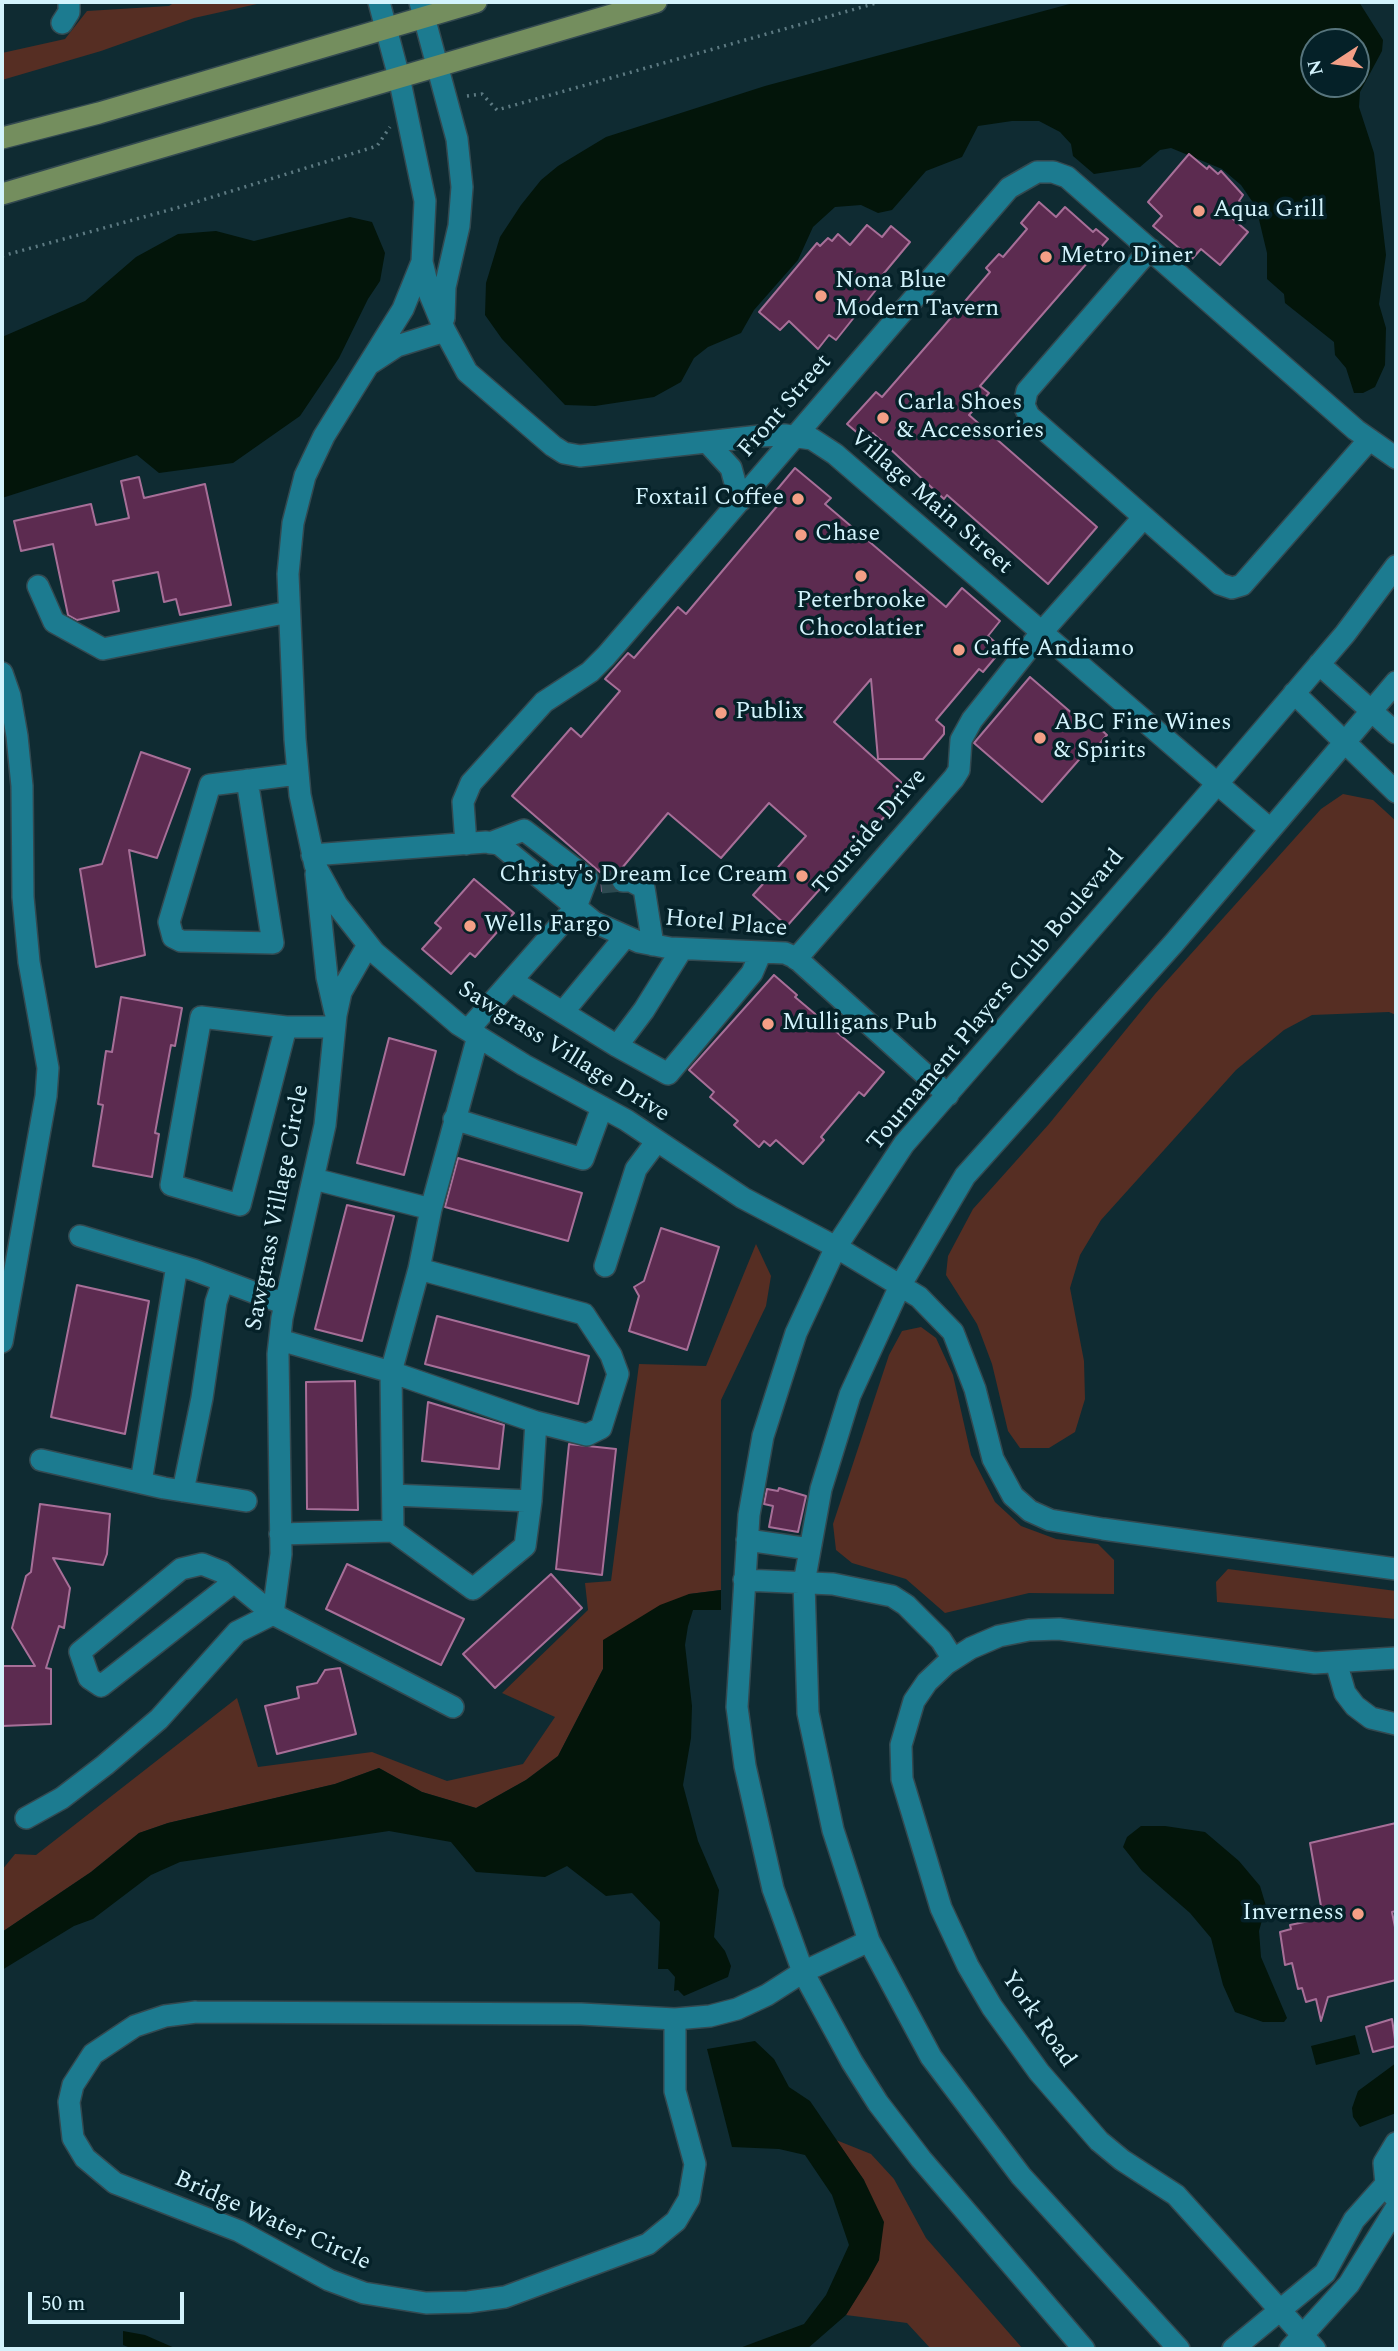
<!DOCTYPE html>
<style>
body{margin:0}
#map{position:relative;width:1398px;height:2351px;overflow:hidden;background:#0f2b32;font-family:Spectral,serif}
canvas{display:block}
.frame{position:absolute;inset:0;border:4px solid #d3f3fc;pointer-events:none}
.north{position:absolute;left:1300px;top:28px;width:70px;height:70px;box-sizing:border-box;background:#052128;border:2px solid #57757d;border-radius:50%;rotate:257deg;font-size:19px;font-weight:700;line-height:28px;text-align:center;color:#d3f3fc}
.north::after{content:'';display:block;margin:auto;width:24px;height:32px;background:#f39f86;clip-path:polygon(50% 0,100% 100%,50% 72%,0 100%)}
.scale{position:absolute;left:28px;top:2292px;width:156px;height:32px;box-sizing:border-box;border:4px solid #d3f3fc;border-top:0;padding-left:9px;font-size:21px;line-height:24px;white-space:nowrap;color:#d3f3fc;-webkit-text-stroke:5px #052128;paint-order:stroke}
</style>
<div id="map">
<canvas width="1398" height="2351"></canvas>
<div class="frame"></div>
<div class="north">N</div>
<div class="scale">50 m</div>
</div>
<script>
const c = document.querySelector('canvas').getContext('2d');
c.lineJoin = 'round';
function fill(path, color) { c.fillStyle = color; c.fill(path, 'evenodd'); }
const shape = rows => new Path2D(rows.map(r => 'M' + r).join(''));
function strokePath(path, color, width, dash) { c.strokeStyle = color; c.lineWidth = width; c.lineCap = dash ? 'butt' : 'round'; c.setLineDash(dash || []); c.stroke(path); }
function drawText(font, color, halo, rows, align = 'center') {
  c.font = font + ' Spectral,serif'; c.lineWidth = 7; c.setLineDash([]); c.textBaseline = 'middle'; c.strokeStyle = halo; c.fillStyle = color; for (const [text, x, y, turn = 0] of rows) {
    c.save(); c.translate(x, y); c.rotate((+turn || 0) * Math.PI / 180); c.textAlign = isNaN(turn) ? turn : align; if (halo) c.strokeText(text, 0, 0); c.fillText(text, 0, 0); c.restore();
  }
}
fill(shape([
 [175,2,266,2,194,18,101,51,2,80,2,53,65,39,87,11,169,6],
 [1343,794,1373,800,1396,821,1396,1015,1389,1012,1312,1015,1284,1030,1236,1070,1101,1220,1080,1255,1070,1288,1084,1361,1085,1399,1075,1432,1049,1448,1020,1448,1008,1431,992,1364,977,1324,946,1275,948,1256,973,1209,1049,1124,1155,994,1321,809],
 [756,1244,771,1276,766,1306,721,1400,721,1590,689,1594,603,1669,558,1756,526,1780,476,1808,422,1792,379,1768,335,1784,168,1823,139,1833,91,1872,2,1932,2,1870,15,1854,36,1855,237,1698,258,1767,372,1752,447,1781,523,1764,555,1717,502,1693,588,1610,585,1583,611,1581,639,1364,706,1366],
 [921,1327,936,1338,953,1375,971,1455,995,1502,1021,1526,1056,1539,1098,1544,1114,1560,1114,1594,1029,1593,945,1613,906,1579,852,1563,836,1550,833,1524,889,1355,902,1331],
 [1228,1569,1396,1591,1396,1619,1217,1602,1216,1582],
 [836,2140,871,2154,894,2179,926,2238,1023,2349,931,2349,907,2323,846,2315,879,2260,864,2180]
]), '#562e23');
fill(shape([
 [1077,2,1359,2,1383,40,1382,51,1360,92,1359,107,1374,153,1386,255,1379,304,1386,328,1385,365,1375,387,1363,393,1354,393,1346,368,1335,355,1334,342,1285,303,1284,294,1267,279,1267,253,1256,207,1241,185,1222,169,1171,148,1160,150,1140,167,1094,174,1073,156,1071,144,1060,132,1039,121,1012,121,978,126,962,157,926,171,892,210,878,213,861,205,835,207,813,227,798,260,754,310,741,333,708,347,694,358,681,382,654,397,595,406,565,405,502,339,485,315,486,283,500,237,521,205,541,180,558,166,606,137,765,86],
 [1356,42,1356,84,1314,84,1314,42],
 [350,217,372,222,385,253,380,281,368,299,339,358,300,416,233,463,159,473,137,455,2,498,2,337,85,301,136,257,178,234,216,231,254,241],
 [721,1590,721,1610,693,1610,688,1626,685,1645,692,1706,691,1738,683,1785,698,1841,719,1890,714,1937,725,1951,731,1966,728,1977,684,1996,678,1990,674,1991,675,1977,668,1969,658,1969,660,1922,632,1893,606,1896,567,1866,545,1877,476,1872,451,1842,389,1831,180,1862,151,1875,93,1919,74,1926,2,1970,2,1932,91,1872,139,1833,168,1823,335,1784,379,1768,422,1792,476,1808,526,1780,558,1756,603,1669,603,1640,660,1605,689,1594],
 [1141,1826,1165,1826,1205,1832,1239,1861,1260,1886,1266,1906,1259,1931,1261,1957,1287,2018,1284,2022,1263,2022,1235,2012,1223,1985,1211,1938,1190,1913,1142,1871,1123,1847,1127,1837],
 [1355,2035,1360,2054,1316,2065,1311,2046],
 [755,2041,774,2059,789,2087,810,2101,864,2180,884,2222,879,2260,868,2280,846,2315,807,2349,737,2349,804,2324,826,2295,849,2245,832,2195,805,2155,779,2149,732,2147,707,2049],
 [1396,2063,1396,2113,1360,2127,1353,2117,1352,2108,1358,2091],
 [123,2331,145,2335,177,2349,133,2349,123,2345]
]), '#03150a');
const building = shape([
 [1189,154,1207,169,1209,166,1218,174,1221,171,1243,195,1239,201,1245,206,1233,219,1248,232,1220,265,1201,249,1192,259,1153,226,1162,216,1148,202,1189,154],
 [1039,202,1056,217,1065,207,1093,232,1096,229,1108,239,980,386,989,393,969,415,1097,527,1048,584,947,495,944,499,873,433,867,441,847,424,876,392,882,397,943,327,990,272,986,268,999,254,1003,257,1027,229,1021,223,1039,202],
 [867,225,882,237,891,226,910,242,880,278,883,281,836,340,829,335,818,349,789,321,780,330,759,312,817,243,820,246,828,238,832,241,838,234,850,245,867,225],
 [795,468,831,498,825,504,946,607,962,588,1000,621,988,636,996,643,993,648,999,653,983,672,979,669,936,720,944,727,944,734,923,759,878,759,871,679,834,722,901,782,901,798,787,926,753,895,806,836,769,803,721,858,668,813,622,868,612,874,610,882,614,890,602,891,601,873,512,796,571,728,581,737,620,691,605,679,628,653,634,658,678,607,686,614,778,505,770,498,795,468],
 [139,477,144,498,205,484,231,605,180,615,176,599,164,602,158,572,113,581,119,611,77,620,68,615,53,544,21,551,14,521,91,504,96,525,129,518,121,481,139,477],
 [1030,677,1081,721,1086,716,1107,735,1088,757,1084,754,1042,802,974,743,1030,677],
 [141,752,190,769,157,858,129,850,145,955,96,967,80,869,102,864,141,752],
 [474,879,514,913,475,957,470,953,451,974,422,949,441,928,435,923,474,879],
 [774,975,797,995,795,997,884,1072,864,1096,859,1092,821,1137,824,1140,803,1164,776,1140,770,1146,764,1141,759,1147,734,1125,738,1121,710,1097,714,1092,689,1070,774,975],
 [121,997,182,1008,175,1046,171,1045,155,1133,159,1134,152,1177,93,1166,103,1105,98,1104,106,1051,112,1052,121,997],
 [389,1038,436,1051,404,1175,357,1163,389,1038],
 [458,1158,582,1193,568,1241,445,1207,458,1158],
 [347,1205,394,1216,362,1341,315,1329,347,1205],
 [661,1228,719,1247,687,1350,629,1331,639,1296,634,1287,644,1281,661,1228],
 [77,1285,149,1301,125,1434,51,1417,77,1285],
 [437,1316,589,1356,578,1404,425,1364,437,1316],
 [355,1381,358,1510,307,1509,306,1382,355,1381],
 [428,1402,504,1425,499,1469,422,1461,428,1402],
 [569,1444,616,1449,602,1575,556,1569,569,1444],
 [779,1488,806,1496,798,1532,769,1527,773,1506,764,1504,767,1489,778,1491,779,1488],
 [40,1504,110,1514,107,1554,103,1565,53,1558,70,1588,64,1628,59,1626,46,1668,51,1669,51,1724,2,1726,2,1666,35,1666,12,1628,26,1576,31,1572,40,1504],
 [347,1564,464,1619,441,1665,326,1609,347,1564],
 [551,1574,582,1608,495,1688,463,1654,551,1574],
 [340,1668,356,1734,277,1754,265,1706,299,1698,297,1687,317,1683,325,1670,340,1668],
 [1396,1823,1396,1911,1392,1912,1396,1932,1396,1980,1328,1997,1321,2021,1316,1999,1306,2002,1302,1988,1298,1989,1292,1963,1285,1965,1280,1932,1291,1929,1290,1925,1323,1918,1310,1843,1396,1823],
 [1392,2019,1396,2046,1373,2052,1366,2027,1392,2019]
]);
fill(building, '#5c2b50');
strokePath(building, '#a76f98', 2);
strokePath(shape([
 [601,883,623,881]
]), '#2c4950', 21, [21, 10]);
const minor = shape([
 [379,2,399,77,425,201,422,262,403,309,324,436,305,476,293,523,288,574,295,739,300,795,315,865,337,905,374,952,458,1024,524,1065,626,1120,743,1198,836,1247,919,1297,953,1332,975,1389,993,1459,1013,1496,1030,1511,1050,1520,1103,1529,1396,1569],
 [420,2,457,139,462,187,459,226,445,287,444,318],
 [62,23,69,12,69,2],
 [1150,249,1027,391,1024,405,1029,416,1220,584,1232,588,1242,585,1369,440],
 [422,262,430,295,445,331,467,372,553,446,564,453,580,456,760,436,785,435,812,439,835,454,1270,829],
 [371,363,397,346,445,331],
 [707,442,731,468,740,501],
 [38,586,54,622,103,649,289,612],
 [1319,664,1396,733],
 [2,673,10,696,17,736,22,786,23,897,29,962,48,1068,46,1096,2,1342],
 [1294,693,1396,792],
 [247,780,273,943,181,941,173,937,169,922,210,785,298,774],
 [466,844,463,802,471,783,544,702,590,672,606,656,1009,188,1037,172,1053,172,1067,177,1356,430,1396,458],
 [312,855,486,842,499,844,594,922,639,942,670,948,785,953,796,958,948,1095],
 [316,874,327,977,335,1012],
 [623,881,631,881,644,888,653,945],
 [682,949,644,1010,617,1046,668,1074,752,973,761,952],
 [796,959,954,778,959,770,961,740,972,720,1041,633,1144,517],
 [512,981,617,1046],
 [563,1012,625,937],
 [286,1027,240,1205,171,1185,201,1017,286,1027,334,1027],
 [468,1030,576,907,587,878,524,830,490,843],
 [454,1119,583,1159,602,1107],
 [314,1179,431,1209,419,1269,391,1372,536,1422,587,1435,601,1428,618,1374,611,1355,584,1314,419,1269],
 [431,1209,478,1036],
 [80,1236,194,1270,285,1304],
 [605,1266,636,1169,657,1141],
 [280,1340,391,1372,393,1531,280,1534],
 [41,1460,164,1488,246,1501],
 [141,1482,177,1265],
 [183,1491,202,1398,216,1302,223,1281],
 [393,1495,531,1501,525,1546,473,1589,393,1531],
 [531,1501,536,1422],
 [747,1540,810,1549],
 [744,1580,833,1584,892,1596,906,1605,941,1640,953,1659],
 [234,1582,101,1686,89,1678,80,1652,181,1569,202,1564,222,1572,273,1614,453,1707],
 [273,1614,281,1554,278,1354,282,1318,325,1125,336,1015,341,992,368,945],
 [1336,1662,1345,1693,1355,1706,1371,1718,1396,1724],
 [26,1818,62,1798,105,1765,159,1719,237,1632,273,1614],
 [196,2012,581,2014,675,2019,675,2091,695,2164,689,2199,676,2221,648,2244,505,2297,468,2302,426,2303,364,2293,329,2280,239,2231,115,2183,85,2158,73,2138,69,2102,73,2085,93,2054,135,2026,165,2016,196,2012],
 [675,2019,710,2016,737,2009,767,1995,803,1972,869,1941],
 [1392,2194,1386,2184,1384,2163,1396,2143],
 [1084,2349,921,2159,878,2103,852,2062,803,1972,773,1889,745,1766,737,1707,749,1515,763,1436,796,1333,836,1247,904,1144,1224,776,1345,634,1396,566],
 [1179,2349,1021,2176,931,2057,869,1941,833,1830,808,1713,804,1583,821,1489,850,1395,900,1286,965,1176,1174,943,1396,682],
 [1233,2349,1325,2273,1354,2220,1386,2184],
 [1290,2349,1349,2284,1396,2208],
 [1315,2349,1176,2195,1122,2160,1099,2141,1039,2072,992,2007,968,1966,941,1908,902,1779,901,1745,914,1701,927,1682,946,1664,971,1648,999,1636,1029,1630,1059,1629,1315,1663,1396,1658]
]);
const major = shape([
 [2,138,99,113,476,2],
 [2,194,656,2]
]);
strokePath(minor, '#334950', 24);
strokePath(major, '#334950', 24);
strokePath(shape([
 [467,96,482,94,497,110,880,2],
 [2,256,180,207,377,146,390,127]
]), '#5d7a82', 3.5, [2, 5]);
strokePath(minor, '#1c7b90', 21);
strokePath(major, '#748e5e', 21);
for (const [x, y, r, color] of [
 [1199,211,7,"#f39f86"],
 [1046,257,7,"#f39f86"],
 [821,296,7,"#f39f86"],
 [883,418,7,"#f39f86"],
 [798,499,7,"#f39f86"],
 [801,535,7,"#f39f86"],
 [861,576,7,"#f39f86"],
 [959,650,7,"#f39f86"],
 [721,713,7,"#f39f86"],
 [1040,738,7,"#f39f86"],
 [802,876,7,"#f39f86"],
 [470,926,7,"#f39f86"],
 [768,1024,7,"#f39f86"],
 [1358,1914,7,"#f39f86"]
]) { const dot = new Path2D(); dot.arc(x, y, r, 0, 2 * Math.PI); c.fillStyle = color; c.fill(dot); strokePath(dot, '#052128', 2.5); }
drawText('24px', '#d3f3fc', '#052128', [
 ["Aqua Grill",1213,211],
 ["Metro Diner",1060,257],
 ["Nona Blue",835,282],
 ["Modern Tavern",835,310],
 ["Carla Shoes",897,404],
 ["& Accessories",897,432],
 ["Foxtail Coffee",784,499,"right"],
 ["Chase",815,535],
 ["Peterbrooke",861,602,"center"],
 ["Chocolatier",861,630,"center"],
 ["Caffe Andiamo",973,650],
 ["Publix",735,713],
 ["ABC Fine Wines",1054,724],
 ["& Spirits",1054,752],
 ["Christy's Dream Ice Cream",788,876,"right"],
 ["Wells Fargo",484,926],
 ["Mulligans Pub",782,1024],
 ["Inverness",1344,1914,"right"]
], 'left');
drawText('24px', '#d3f3fc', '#052128', [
 ["Front Street",786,407,-49],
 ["Village Main Street",930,503,41],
 ["Tourside Drive",871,833,-49],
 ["Hotel Place",726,925,5],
 ["Tournament Players Club Boulevard",997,1001,-50],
 ["Sawgrass Village Drive",563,1053,32],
 ["Sawgrass Village Circle",279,1208,-79],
 ["York Road",1037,2020,55],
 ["Bridge Water Circle",272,2222,24]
]);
</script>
